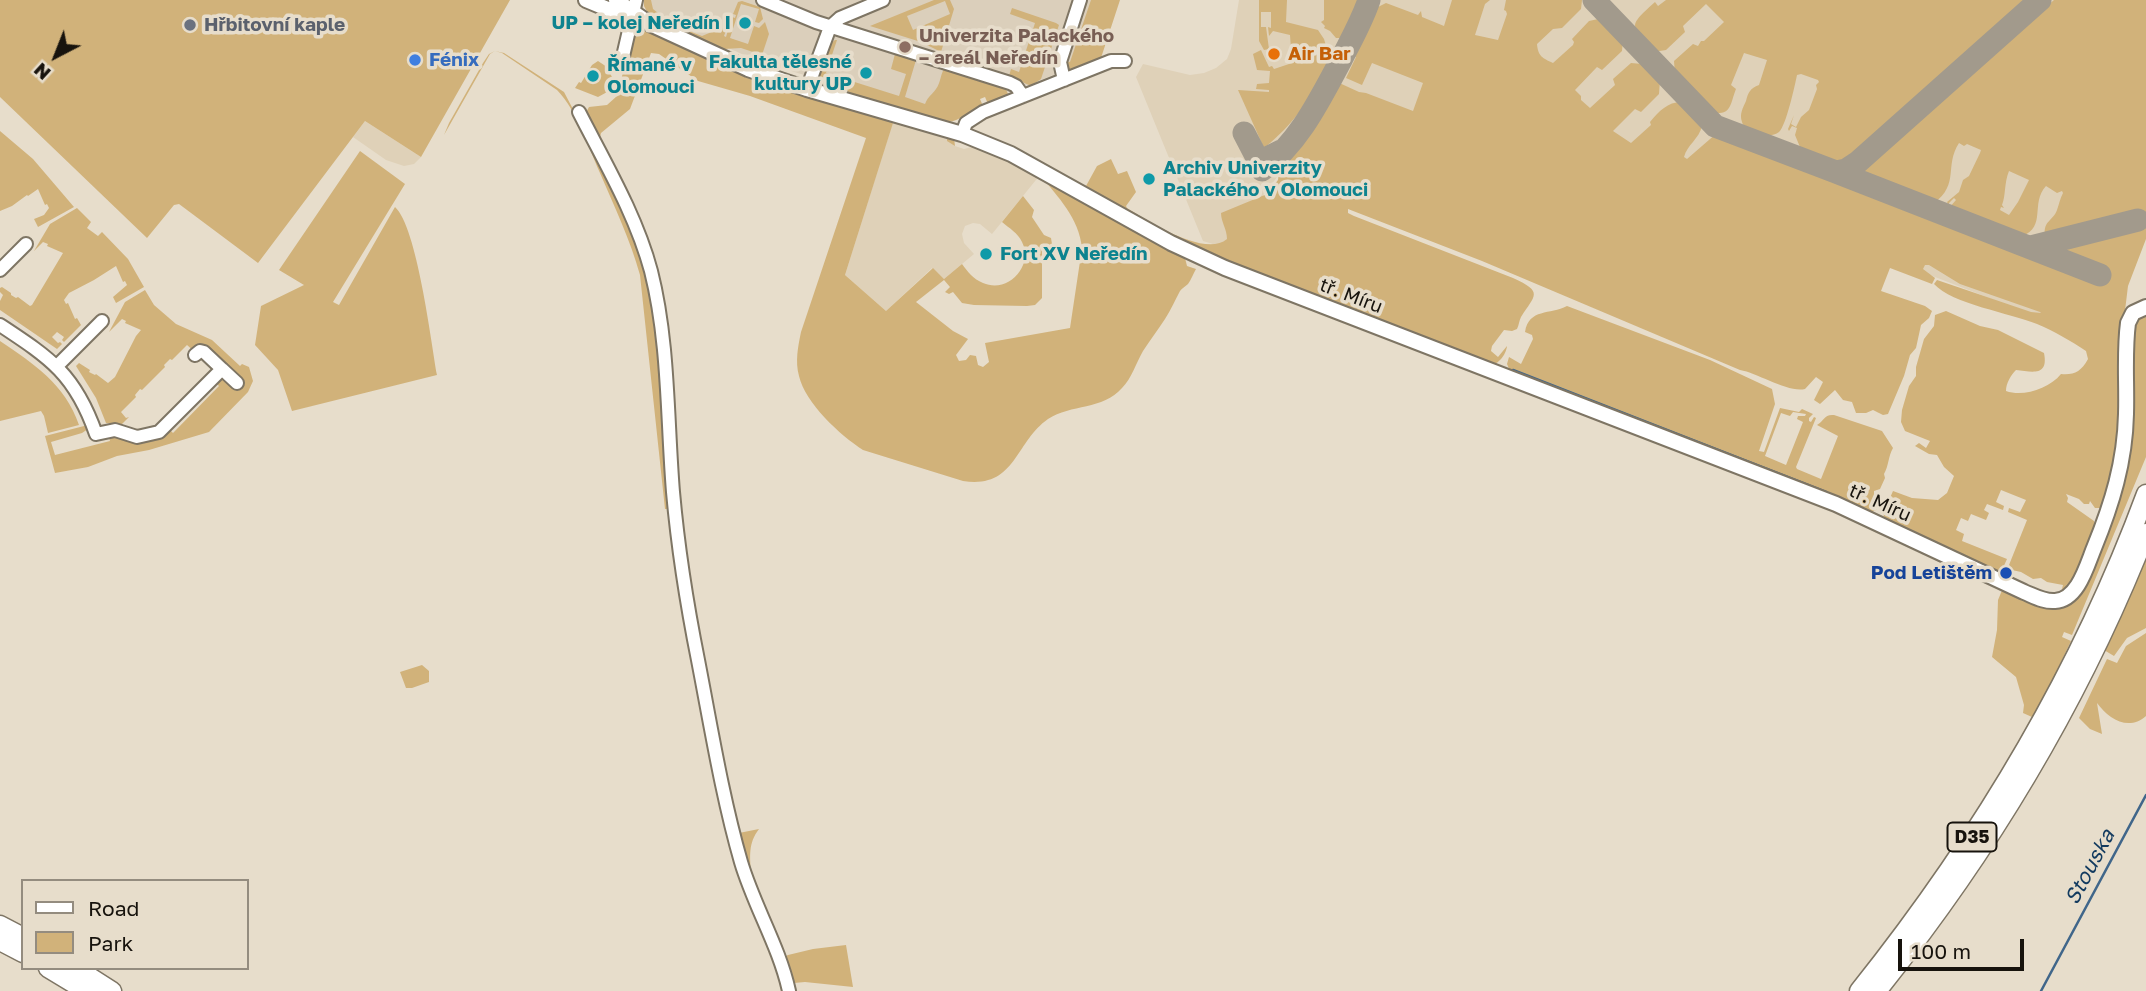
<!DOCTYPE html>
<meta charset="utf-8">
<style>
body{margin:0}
#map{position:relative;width:2146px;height:991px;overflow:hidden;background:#e7ddcb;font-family:"Golos Text",sans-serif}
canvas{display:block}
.legend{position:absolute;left:21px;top:879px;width:228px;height:91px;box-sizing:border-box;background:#e7ddcb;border:2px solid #948c7f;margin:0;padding:9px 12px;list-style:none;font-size:21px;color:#17130d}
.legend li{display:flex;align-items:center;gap:14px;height:35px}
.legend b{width:35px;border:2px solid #948c7f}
.north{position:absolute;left:21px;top:21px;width:70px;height:70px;-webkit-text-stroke:5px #e7ddcb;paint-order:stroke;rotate:222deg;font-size:19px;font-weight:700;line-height:28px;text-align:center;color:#17130d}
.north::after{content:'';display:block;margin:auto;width:24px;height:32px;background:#17130d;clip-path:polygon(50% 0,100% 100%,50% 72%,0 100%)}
.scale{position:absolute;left:1898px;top:939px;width:126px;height:32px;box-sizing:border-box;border:4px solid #17130d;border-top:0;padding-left:9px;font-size:21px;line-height:24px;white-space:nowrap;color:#17130d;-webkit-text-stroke:5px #e7ddcb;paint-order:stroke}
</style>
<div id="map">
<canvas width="2146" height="991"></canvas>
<ul class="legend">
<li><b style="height:9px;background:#fff"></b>Road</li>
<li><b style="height:19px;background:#d1b27a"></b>Park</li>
</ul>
<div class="north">N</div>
<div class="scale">100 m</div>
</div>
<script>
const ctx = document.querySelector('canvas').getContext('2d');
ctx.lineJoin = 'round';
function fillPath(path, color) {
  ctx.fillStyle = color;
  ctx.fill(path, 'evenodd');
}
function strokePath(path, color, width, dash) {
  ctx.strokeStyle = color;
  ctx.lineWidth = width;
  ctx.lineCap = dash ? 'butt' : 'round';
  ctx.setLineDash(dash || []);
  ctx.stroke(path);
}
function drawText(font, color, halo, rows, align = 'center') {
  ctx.font = font + ' "Golos Text",sans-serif';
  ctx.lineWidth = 7;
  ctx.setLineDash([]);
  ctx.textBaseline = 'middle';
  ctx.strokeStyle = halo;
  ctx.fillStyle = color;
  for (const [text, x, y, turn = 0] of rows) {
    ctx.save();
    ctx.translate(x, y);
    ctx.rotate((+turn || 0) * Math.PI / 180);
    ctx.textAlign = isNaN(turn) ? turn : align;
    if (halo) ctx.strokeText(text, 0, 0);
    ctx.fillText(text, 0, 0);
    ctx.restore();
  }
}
fillPath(new Path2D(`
 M1239,0H2146V219L2105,343L1863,249L1329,110L1223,247L1203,241L1136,77L1143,64L1190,75L1204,73L1216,68L1227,59L1231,49Z
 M365,121L421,157L414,164L404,166L386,160L353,137Z
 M893,122L948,138L955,146L964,149L976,146L1040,175L992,234L980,224L973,223L965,226L962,234L964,243L974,254L944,279L932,268L886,311L845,275Z`), '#dfd1b8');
fillPath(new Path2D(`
 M648,0H1100L1078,66L1000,95L990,94L932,115L753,59L645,11Z`), '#dbcfbb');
fillPath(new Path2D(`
 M0,0H510L421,157L365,121L258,263L179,204L174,205L147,238L0,97Z
 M644,0H651L653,9L658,13V19L702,36L714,31L721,33L727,16L731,17L724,36L726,37L732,17L735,18L736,15L733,14L738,2L742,1L760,7L763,19L759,23L755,22L759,9L741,4L730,38L748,44L754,26L759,28L765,22L769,34L762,55L741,48L724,49L654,18L655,17H650L644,6Z
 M934,0H950L954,9L941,52L921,42L870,26ZM945,1L950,14L913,30L907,16Z
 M1091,0H1120L1100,61L1068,72L1066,70L1065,61L1070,62Z
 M1259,0H1287L1286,22L1318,30L1324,39L1330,59C1318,92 1291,127 1264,148L1238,90L1269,92V90L1256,89L1257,84L1269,83L1270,71L1257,70L1253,54L1261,50L1269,67L1272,66L1274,69L1292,63L1290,35L1273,31L1269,36L1268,27L1271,28V12H1261V27H1266L1269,49L1264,50L1259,41Z
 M1324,0H1364L1348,34L1344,38H1336L1330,31L1324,28L1325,26L1321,22L1324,20Z
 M1452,0H1490L1485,4L1475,35L1498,40L1507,14L1506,11L1504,10L1506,0H1582L1581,9L1562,28L1553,29L1537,44C1538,56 1542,58 1553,63L1573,45L1574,42L1572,39L1589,21L1603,18L1623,39L1622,51L1602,70L1597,67L1575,90L1581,96V100L1590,108L1615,85L1613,79L1631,63L1642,64L1645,61L1660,80L1659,94L1641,112L1635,109L1613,131L1631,143L1651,125L1650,122C1659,111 1668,102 1681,102L1699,120L1702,126C1699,139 1687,145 1684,157L1687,159L1717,133L1747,142L1894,202L1930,214L1942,216L1947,220L1960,222L2002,237L2038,263C2056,261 2079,273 2095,279L2102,274L2100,270L2079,263L2048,248L2124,231L2136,221L2135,214L2108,220L2109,223L2105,225L2104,222H2100L2045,235C2043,221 2053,221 2057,210C2059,204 2060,199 2063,193L2062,191L2057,193L2046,186C2030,203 2047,227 2022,236L2021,238L2016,235L2015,236L2010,228L2003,230C1989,223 1976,220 1960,212L1955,214L1957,211L1955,207L1948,211L1951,208H1949L1956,200L1954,198L1949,203V206L1947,202L1959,192L1963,180L1969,176L1980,153L1981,150L1967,144L1964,146L1959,143C1944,166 1960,184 1934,203L1915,195L1914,197L1912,194L1898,189L1895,192L1886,184L1874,183V180L1865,171V166L1966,73L1967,74L2025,25L2042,7L2044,9L2054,0H2146V239L2128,286L2123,327L2121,428L2118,458L2110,492L2107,501L2101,508H2095L2090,501L2089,504H2084L2079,499L2066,494L2068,498L2067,502L2094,521L2096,528C2092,549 2079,579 2061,593L2063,585L2047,582L2041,578L2033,579L2021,572L2012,570L2009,565L2027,520L2008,512L2009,508L2020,512L2026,500L2001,490L1996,502L2004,506L2003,510L1987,504L1984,510L1989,513L1986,520L1971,514L1968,521L1961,518L1956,530L1964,534L1962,541L2007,559L2002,570L1997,573L1890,523L1886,521L1883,514L1893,491L1912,498L1938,500L1947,493L1954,476L1944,467L1937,455L1929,454L1915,446L1919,443L1926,448L1930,441L1905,431L1901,422L1902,410L1909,386L1916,376V367L1924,339L1934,326L1935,315L1946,311L1980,326L1998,330L2044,353C2049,378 2030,371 2016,370C2011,375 2006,383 2006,391C2023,397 2049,389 2061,374C2074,375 2081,372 2088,359L2086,351C2071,341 2054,331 2037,324C2010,313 1952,304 1934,284L1937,280L2031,312L2041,313L2040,312L1960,284L1929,265H1925L1923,269L1935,278L1932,284L1890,268L1881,291L1925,306L1932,311L1929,318L1921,325L1916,348L1910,355L1904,376L1888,414L1883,415L1873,410L1866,413H1856L1852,402L1843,400L1835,390L1820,404L1814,400L1823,382L1816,377L1805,389C1788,393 1758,373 1740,370L1482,261L1348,209V213L1354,216L1513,278C1544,292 1535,295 1521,317C1519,321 1519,325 1517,329L1512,331L1504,330L1492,346L1491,351L1498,357L1507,346C1506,355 1498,366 1488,365L1204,255L1205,251L1161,230L1086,186L1097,166L1111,159L1118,174L1127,171L1136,192L1126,206L1127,208C1148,221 1205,258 1227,239C1227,229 1221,222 1221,213L1267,194L1278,180C1279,162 1312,124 1322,107C1327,99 1331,90 1335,81L1359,92L1366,93L1413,111L1423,83L1372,63L1362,85L1346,78L1356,57L1351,55L1348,65L1342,70L1370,11L1386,3L1418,15L1421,11L1422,17L1444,26ZM2009,171L2029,180L2018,202L2009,215L2000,210L2001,207L2004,208L2002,205C2006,195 2004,183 2009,171Z
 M1666,0H2025V7L2021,11L1863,149C1842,170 1828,161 1802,152L1795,135L1797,128L1792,126L1789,131L1788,129L1794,115L1791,124L1796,127L1801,117L1809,110L1817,89L1816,85L1819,82L1818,80L1801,74L1797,75C1795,85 1786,126 1779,132C1770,140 1745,133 1742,122C1739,114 1743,108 1746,101C1748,93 1750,88 1759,85L1767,60L1744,53L1731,85L1736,89C1730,104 1732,115 1713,113L1699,101L1697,102L1675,74L1674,61L1693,44L1698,46L1701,41H1704L1724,22L1706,4L1683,26L1685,32L1666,50L1653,52C1634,23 1624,30 1655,2L1658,6Z
 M1012,8L1056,23L1059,25L1041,79L1031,86L1009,76L1011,69L1019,72L1035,23L1010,14Z
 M643,27L748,73L803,93L954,138L955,146L947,141V138L893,123L845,275L886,311L933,268L944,279L962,264C968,272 973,279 983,283C1008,294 1034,266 1022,242C1018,233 1009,228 1002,222L1023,196L1034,210L1032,217L1044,235L1051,238L1052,244L1042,251V298L1035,305L1027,306L974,305L962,303L953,292L949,294L945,292L950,287L944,280L916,302L953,331L968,339L956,355L959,361L966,360L970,355L976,356L978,365L983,367L989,362L985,343L1070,328L1082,248C1079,218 1058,197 1040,175L1129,228L1185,258L1187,266L1196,269C1193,274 1191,280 1188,284C1186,286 1182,288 1180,291C1175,300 1171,310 1165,319C1158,330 1150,340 1143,351C1136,363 1132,378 1122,388C1103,410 1071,404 1048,419C1014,443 1016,489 963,481L863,450C840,435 805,403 799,376C795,361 798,347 801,332L866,138L750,96L698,81L659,54L651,53L630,109L601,133L600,137L648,248L662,306L683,541L697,630L739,833L759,829C748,843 750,857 751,873L749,874C732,826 725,775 715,725C700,647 683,569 676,490C669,414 671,334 651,259C638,212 608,159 584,116L589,107L607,105L617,96L633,33L636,30Z
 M835,40H837L826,73L899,96L906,74L891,69L895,54L916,60L905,97L925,104C929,95 931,96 936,89C941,83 940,73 946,66L1005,87L1008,94L988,104L985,97L980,99L983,106C971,110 960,121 948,122L816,84L830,44Z
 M495,51L504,53L564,92L611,182L632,228L655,307L672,509H665L640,275C630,239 615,208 600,173C588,146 578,112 557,90L502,53L495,51L490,54L444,135L449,123L483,63L489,54Z
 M598,61L607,67L612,77L609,91L598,97L575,88L579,82L581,83L586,75L592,78L594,74L589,70L592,65Z
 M0,131L33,159L74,207L38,227L34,219L44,215L49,208L47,204L45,205L38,189L28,196L27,195L12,206L0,211Z
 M360,151L405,184L333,302L339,305L395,207C417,227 431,341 437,375L292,411L278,370L255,345L261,306L304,285L279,270Z
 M77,208L91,222L87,228L98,236L102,232L128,259L144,287L116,303L113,297L127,285L125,281L123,282L116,266L94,280L69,293L64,300L66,304L68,303L75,319L77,318L81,325L64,342L62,340L64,337L57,332L52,337L58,343L60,342L62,344L57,349L0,310V301L3,295L0,292V288L2,287L11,293V295L16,298L18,297L30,306L32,305L63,253L47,246L48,244L43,242L34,251L50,224Z
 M145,290L154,305L176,324L212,340L240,366L242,364L249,367L253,381L248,392L209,432L149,450L117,456L88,467L55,473L45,436L88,425V429L82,433L51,442L55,455L110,441L108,434L169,429L173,433L219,386L215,382L223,377L187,345L172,360L170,359L164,365L165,367L142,390L140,389L135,395L136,397L121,412L126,418L129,417L122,424L106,423L96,398L76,366L79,363L90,370L89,372L95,375L96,374L108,383L115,377L136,336L141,330L125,323L126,321L122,319L109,332L125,302Z
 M1567,306L1710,360L1772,389L1775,404L1759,451L1764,452L1780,408L1799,412L1802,409L1813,414L1809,418V421L1811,422L1814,417L1816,418L1796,467L1797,469L1821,479L1838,436L1817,425C1824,421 1824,414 1834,415L1882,431L1893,448C1888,457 1889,465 1884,474L1885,478L1880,489L1874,491V499L1878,500L1882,495L1883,497L1876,510L1870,513L1510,371L1507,364L1509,357L1521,364L1533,339L1532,335L1525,332C1529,308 1550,315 1567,306ZM1793,412L1806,414L1805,416H1798L1797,419L1803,422L1786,465L1765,456L1781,413L1790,416Z
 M2146,315V457L2072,635L2064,632L2062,637L2071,641L2045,696L2032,717L2023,713L2024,705L2016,677L1992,657L1997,630L1998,600L2003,588C2031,602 2056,622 2081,593C2096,557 2115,521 2124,482C2136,435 2131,379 2132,331L2136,321Z
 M0,341C34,364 65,384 79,425L48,433L44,416L41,411L0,421Z
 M2146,554V628L2127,638L2114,656L2104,650Z
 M2146,633V716C2128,732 2108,718 2097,703L2102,734L2090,729L2079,718L2107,659L2117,663L2126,646Z
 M422,665L429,671V682L412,688H406L400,672Z
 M846,945L853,987L805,982L794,983L791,981L784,957L788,955L813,949Z`), '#d1b27a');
strokePath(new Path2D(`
 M1270,278L1280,282
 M1292,287L1488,362
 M1513,370L1826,492
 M2041,991L2146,795`), '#40668a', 2.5);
strokePath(new Path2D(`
 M1594,0L1715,126L1836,172L1846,170L1858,162L2040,0
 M1244,133L1257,158L1265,159L1281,151
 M1262,170C1299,143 1320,99 1341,60C1351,40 1362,21 1369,0
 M1836,172L2100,275
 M2031,247L2138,220`), '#a29a8c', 23);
const minor = new Path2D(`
 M763,0L816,22L1010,83L1016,86L1023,96
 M621,65L636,0
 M1064,80L1060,62L1080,0
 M807,89L830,27L840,18L883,0
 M579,112C605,163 636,215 651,271C669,342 667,419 673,492C678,548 687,605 698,660C711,727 722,796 741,862C754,906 779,946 789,991
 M962,134L966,123L983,112L1111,61H1125
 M0,270L26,244
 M0,325C50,358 75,374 96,434L115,430L137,437L159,432L222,369L204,352L200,351L195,355
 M57,366L102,321
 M222,369L237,383`);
const major = new Path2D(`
 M586,0L610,10L632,11
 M616,0L650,24L748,69L807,89L962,134L1011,154L1171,243L1225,268L1836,504L2024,592C2034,596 2044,602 2055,601C2078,600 2087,565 2094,548C2112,504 2125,462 2126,414C2127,384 2124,353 2128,323L2133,313L2146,307`);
const highway = new Path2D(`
 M0,925L23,937
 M0,941L23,953
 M48,968L86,991
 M76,968L112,991
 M1859,991C1979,841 2079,675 2146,494
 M1877,991C1988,853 2081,698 2146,533`);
strokePath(minor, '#7e7564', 16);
strokePath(major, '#7e7564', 18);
strokePath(highway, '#7e7564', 21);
strokePath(minor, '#fff', 12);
strokePath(major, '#fff', 14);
strokePath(highway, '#fff', 18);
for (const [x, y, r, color] of [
 [745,23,7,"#0f9aa8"],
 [190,25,7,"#6b7280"],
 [905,47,7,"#8d6e63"],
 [1274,54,7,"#e8710a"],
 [415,60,7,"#3f7fe0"],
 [866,73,7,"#0f9aa8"],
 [593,76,7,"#0f9aa8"],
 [1149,179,7,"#0f9aa8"],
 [986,254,7,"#0f9aa8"],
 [2006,573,7,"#1a4fb4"]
]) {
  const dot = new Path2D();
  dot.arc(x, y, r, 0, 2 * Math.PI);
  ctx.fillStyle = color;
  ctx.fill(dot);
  strokePath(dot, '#e7ddcb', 2.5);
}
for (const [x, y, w] of [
 [1972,837,49]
]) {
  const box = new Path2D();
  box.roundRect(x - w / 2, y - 14.5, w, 29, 5);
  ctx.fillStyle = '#e7ddcb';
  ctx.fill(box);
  strokePath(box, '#17130d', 2);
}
drawText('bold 18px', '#17130d', null, [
 ["D35",1972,837]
]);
drawText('bold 19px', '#0d838f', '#e7ddcb', [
 ["UP – kolej Neředín I",731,23,"right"],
 ["Fakulta tělesné",852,62,"right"],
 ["kultury UP",852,84,"right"],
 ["Římané v",607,65],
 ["Olomouci",607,87],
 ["Archiv Univerzity",1163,168],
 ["Palackého v Olomouci",1163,190],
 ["Fort XV Neředín",1000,254]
], 'left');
drawText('bold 19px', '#5b616d', '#e7ddcb', [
 ["Hřbitovní kaple",204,25]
], 'left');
drawText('bold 19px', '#785e54', '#e7ddcb', [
 ["Univerzita Palackého",919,36],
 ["– areál Neředín",919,58]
], 'left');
drawText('bold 19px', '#c56008', '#e7ddcb', [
 ["Air Bar",1288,54]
], 'left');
drawText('bold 19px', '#366cbe', '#e7ddcb', [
 ["Fénix",429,60]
], 'left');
drawText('19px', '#17130d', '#e7ddcb', [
 ["tř. Míru",1351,296,21],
 ["tř. Míru",1880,503,24]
]);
drawText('bold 19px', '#164399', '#e7ddcb', [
 ["Pod Letištěm",1992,573]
], 'right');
drawText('italic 21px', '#123a5f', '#e7ddcb', [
 ["Stouska",2090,867,-62]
]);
</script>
